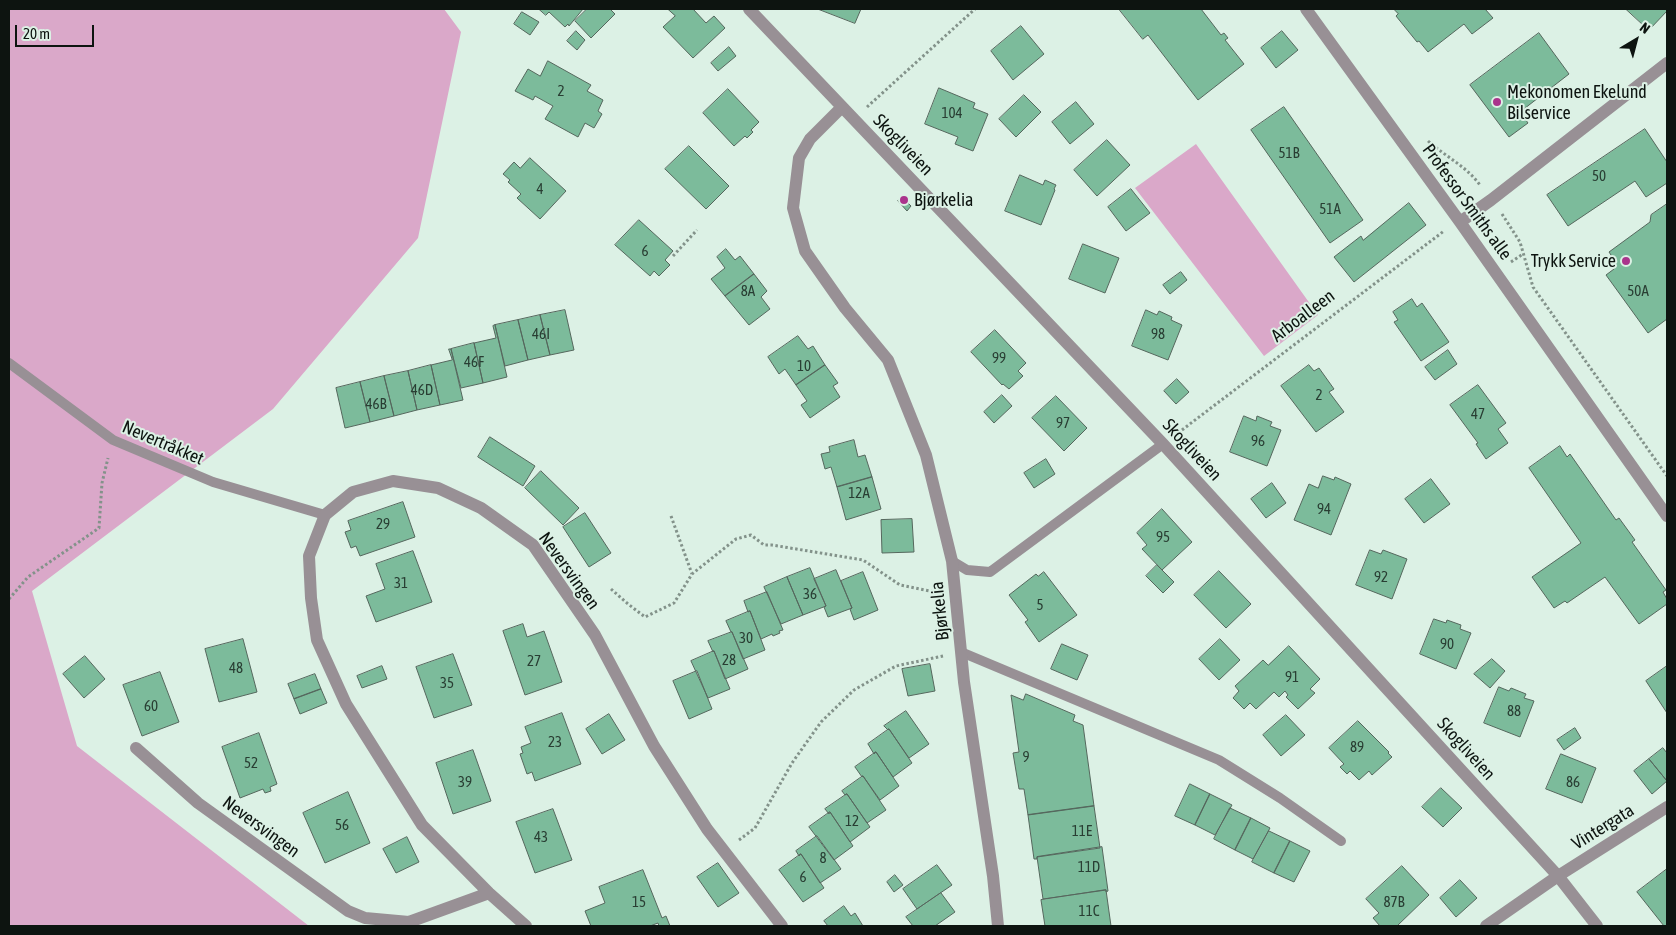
<!DOCTYPE html>
<meta charset="utf-8">
<style>
body{margin:0}
#map{position:relative;width:1676px;height:935px;overflow:hidden;background:#dcf1e5;font-family:"Asap Condensed",sans-serif}
canvas{display:block}
.frame{position:absolute;inset:0;border:10px solid #0d1410;pointer-events:none}
.north{position:absolute;left:1611px;top:15px;width:50px;height:50px;-webkit-text-stroke:4px #dcf1e5;paint-order:stroke;rotate:37deg;font-size:14px;font-weight:700;line-height:20px;text-align:center;color:#0d1410}
.north::after{content:'';display:block;margin:auto;width:18px;height:22px;background:#0d1410;clip-path:polygon(50% 0,100% 100%,50% 72%,0 100%)}
.scale{position:absolute;left:15px;top:25px;width:79px;height:22px;box-sizing:border-box;border:2px solid #0d1410;border-top:0;padding-left:6px;font-size:15px;line-height:18px;white-space:nowrap;color:#0d1410;-webkit-text-stroke:4px #dcf1e5;paint-order:stroke}
</style>
<div id="map">
<canvas width="1676" height="935"></canvas>
<div class="frame"></div>
<div class="north">N</div>
<div class="scale">20 m</div>
</div>
<script>
const ctx = document.querySelector('canvas').getContext('2d');
ctx.lineJoin = 'round';
function fillPath(path, color) {
  ctx.fillStyle = color;
  ctx.fill(path, 'evenodd');
}
function strokePath(path, color, width, dash) {
  ctx.strokeStyle = color;
  ctx.lineWidth = width;
  ctx.lineCap = dash ? 'butt' : 'round';
  ctx.setLineDash(dash || []);
  ctx.stroke(path);
}
function drawText(font, color, halo, rows, align = 'center') {
  ctx.font = font + ' "Asap Condensed",sans-serif';
  ctx.lineWidth = 4;
  ctx.setLineDash([]);
  ctx.textBaseline = 'middle';
  ctx.strokeStyle = halo;
  ctx.fillStyle = color;
  for (const [text, x, y, turn = 0] of rows) {
    ctx.save();
    ctx.translate(x, y);
    ctx.rotate((+turn || 0) * Math.PI / 180);
    ctx.textAlign = isNaN(turn) ? turn : align;
    if (halo) ctx.strokeText(text, 0, 0);
    ctx.fillText(text, 0, 0);
    ctx.restore();
  }
}
fillPath(new Path2D(`
 M9,9H444L461,32L418,238L273,409L32,591L77,746L309,926H9Z
 M1196,144L1318,315L1264,356L1135,188Z`), '#daa8c9');
const building = new Path2D(`
 M539,9H583L569,26L568,24L565,27L549,12L546,15Z
 M587,9H610L615,14L591,38L575,21Z
 M668,9H693L706,23L714,16L725,28L693,58L663,27L675,16Z
 M818,9H861L855,23Z
 M1119,9H1201L1221,35L1224,33L1228,38L1225,40L1244,64L1198,100L1148,35L1143,39Z
 M1394,9H1485L1493,18L1472,34L1464,24L1428,52L1419,41L1417,42L1396,16L1398,14Z
 M1626,9H1667V11L1649,30Z
 M522,12L539,22L530,35L514,24Z
 M1021,26L1044,54L1013,80L991,51Z
 M576,31L585,40L577,50L567,41Z
 M1282,31L1298,50L1276,68L1261,48Z
 M1539,33L1569,74L1520,112L1528,123L1509,137L1470,85Z
 M729,47L736,56L718,71L711,63Z
 M548,61L591,85L587,91L603,100L598,111L602,114L594,128L585,123L578,137L545,119L553,106L535,96L533,100L515,91L528,69L540,76Z
 M939,88L975,103L973,108L988,114L973,151L955,144L958,137L925,124Z
 M728,89L759,122L751,130L753,132L747,138L745,136L734,146L703,113Z
 M1024,95L1041,112L1016,137L999,119Z
 M1076,102L1094,124L1070,144L1052,122Z
 M1284,107L1363,220L1330,243L1251,130Z
 M1645,129L1667,162V183L1646,197L1635,181L1568,226L1547,195Z
 M1107,140L1130,165L1097,196L1074,170Z
 M689,146L729,186L706,209L665,169Z
 M530,158L566,191L540,219L517,198L521,194L508,182L510,180L503,174L514,162L520,168Z
 M1020,175L1043,185L1045,180L1056,185L1054,189L1055,190L1041,225L1005,211Z
 M1131,189L1150,213L1126,231L1108,207Z
 M902,197L911,206L907,211L898,201Z
 M1409,203L1426,225L1354,282L1334,257L1361,236L1363,240Z
 M1667,204V319L1648,333L1606,275L1614,269L1616,258H1613L1609,252L1650,222L1651,215Z
 M639,220L673,251L665,260L670,265L659,276L654,271L650,276L615,245Z
 M1083,244L1119,258L1105,293L1069,279Z
 M726,249L735,260L740,256L754,274L725,296L711,279L725,268L717,257Z
 M1181,272L1187,280L1170,294L1163,285Z
 M754,274L767,291L761,297L770,309L749,325L725,296Z
 M1412,299L1417,307L1422,303L1449,342L1421,361L1394,322L1398,320L1393,312Z
 M565,310L574,350L550,355L540,315Z
 M1146,310L1157,315L1159,311L1172,317L1171,320L1182,325L1168,360L1132,346Z
 M540,315L550,355L528,360L518,320Z
 M518,320L528,360L505,366L495,325Z
 M495,325L507,377L483,383L474,343L496,338L493,326Z
 M995,330L1026,363L1018,371L1023,376L1009,389L1003,384L1002,385L971,352Z
 M798,336L808,349L813,346L825,365L796,385L785,369L779,374L768,357Z
 M474,343L483,383L461,388L451,349Z
 M449,349H451L463,400L440,405L431,365L452,360Z
 M1448,350L1457,364L1435,380L1425,367Z
 M431,365L440,405L417,410L408,371Z
 M825,365L838,383L833,386L840,397L810,418L801,405L807,401L796,385Z
 M1309,365L1314,371L1319,368L1334,389L1329,392L1344,412L1316,432L1281,386Z
 M408,371L417,410L394,416L384,376Z
 M384,376L394,416L370,422L360,382Z
 M1177,379L1189,392L1176,404L1164,391Z
 M360,382L370,422L345,428L336,388Z
 M1478,385L1506,423L1498,429L1508,443L1486,459L1476,444L1478,443L1450,405Z
 M1002,395L1012,406L994,423L984,412Z
 M1056,396L1087,428L1064,451L1032,418Z
 M1244,416L1256,421L1257,416L1272,422L1270,426L1281,430L1267,466L1230,452Z
 M490,437L535,466L523,486L478,457Z
 M854,440L858,457L865,455L872,477L837,487L831,467L825,469L821,454L830,452L829,447Z
 M1560,446L1567,457L1570,454L1616,520L1619,518L1635,540L1632,542L1666,590L1663,592L1667,599V604L1639,624L1605,577L1567,603L1565,601L1554,608L1532,577L1581,543L1529,468Z
 M1046,459L1055,474L1034,488L1024,473Z
 M541,471L579,508L563,525L525,488Z
 M1323,476L1334,480L1335,477L1351,484L1331,535L1294,520L1309,484L1318,488Z
 M872,477L881,509L846,520L837,487Z
 M1431,479L1450,504L1424,523L1405,499Z
 M1272,483L1286,503L1266,518L1251,499Z
 M403,502L415,537L360,556L356,546L351,548L345,532L351,530L348,521Z
 M1162,509L1192,542L1162,570L1142,549L1147,545L1137,533Z
 M585,513L611,553L589,567L563,527Z
 M912,519L914,552L882,553L881,520Z
 M1370,550L1381,554L1383,550L1407,559L1392,599L1356,585Z
 M413,551L432,602L376,622L366,596L385,589L376,564Z
 M1157,565L1174,582L1163,593L1146,576Z
 M810,568L826,606L803,615L787,577Z
 M836,570L852,608L828,617L824,607L826,606L814,579Z
 M1219,571L1251,604L1226,628L1194,595Z
 M863,572L878,610L854,620L850,609L852,608L841,581Z
 M1044,572L1077,615L1039,642L1025,622L1028,620L1009,595L1036,574L1038,576Z
 M787,577L803,615L781,624L764,587Z
 M767,592L783,630L779,631L780,633L773,636L772,634L761,639L750,611L748,612L744,601Z
 M750,611L765,650L743,659L732,632H731L726,621Z
 M1434,619L1446,623L1447,620L1461,625L1460,629L1471,633L1456,669L1420,654Z
 M523,624L527,637L544,631L562,682L525,695L503,631Z
 M732,632L748,669L725,679L714,651L713,652L708,641Z
 M243,639L257,692L219,702L205,649Z
 M1220,639L1240,660L1219,680L1199,659Z
 M1062,644L1088,655L1077,680L1051,669Z
 M1289,646L1320,679L1310,689L1315,693L1298,709L1286,697L1288,695L1285,691L1279,697L1274,692L1256,709L1250,703L1244,709L1233,698L1239,691L1235,686L1263,660L1268,665Z
 M714,651L730,689L708,698L691,661Z
 M453,654L472,705L434,718L416,667Z
 M85,656L105,679L84,698L63,674Z
 M1492,659L1505,671L1490,688L1474,674Z
 M930,664L935,691L908,696L902,669Z
 M382,666L387,679L362,688L357,676Z
 M1667,666V713L1646,681Z
 M697,671L712,709L689,719L673,681Z
 M160,672L179,722L142,736L123,685Z
 M315,674L321,689L294,699L288,684Z
 M1499,687L1509,691L1511,688L1526,694L1524,698L1534,701L1520,737L1484,723Z
 M321,689L327,703L300,714L294,699Z
 M1026,694L1075,715L1073,721L1083,725L1094,806L1028,815L1024,789H1019L1013,753L1019,752L1011,695L1023,700Z
 M906,711L929,744L909,758L889,729L888,730L884,726Z
 M562,713L581,764L535,781L532,772L527,774L520,754L523,753L521,747L531,743L525,727Z
 M609,714L625,740L602,754L586,729Z
 M1286,715L1305,735L1281,756L1263,735Z
 M1358,721L1389,752L1388,753L1392,757L1372,775L1369,771L1359,780L1350,771L1347,774L1340,767L1344,764L1329,748Z
 M1575,728L1581,738L1564,750L1557,740Z
 M889,729L912,763L893,777L876,752L874,754L868,744Z
 M259,733L277,784L270,787L271,791L265,793L263,789L240,798L222,747Z
 M1663,748L1667,753V781L1649,759Z
 M473,750L491,801L453,814L436,763Z
 M876,752L899,786L880,800L863,776L862,777L855,767Z
 M1561,754L1596,768L1582,803L1546,789Z
 M1649,759L1667,781L1652,794L1634,771Z
 M863,776L886,810L867,823L847,794L845,795L842,791Z
 M1190,784L1210,794L1195,825L1175,816Z
 M1441,788L1462,808L1443,827L1422,807Z
 M348,792L370,843L325,863L303,813Z
 M847,794L870,827L850,842L830,812L829,814L825,809Z
 M1210,794L1232,805L1215,835L1195,825Z
 M1094,806L1100,848L1037,857V859H1034L1028,815Z
 M1230,808L1251,818L1235,850L1214,839Z
 M553,809L572,860L535,873L516,822Z
 M830,812L853,846L834,860L809,827Z
 M1251,818L1270,828L1253,859L1235,850Z
 M1269,831L1290,841L1274,873L1252,862Z
 M817,836L841,869L820,883L801,854L799,856L796,851Z
 M407,837L419,862L396,873L383,849Z
 M1290,841L1310,851L1294,882L1274,873Z
 M1102,847L1108,891L1106,892V890L1043,899L1037,857Z
 M801,854L824,888L803,902L779,870Z
 M718,863L739,893L718,907L697,877Z
 M937,865L952,885L917,909L903,889Z
 M1402,866L1429,895L1397,926H1380L1373,918L1379,913L1366,899Z
 M1667,869V926H1664L1637,892Z
 M643,870L662,918L666,916L670,926H659L658,923L650,926H591L585,911L605,903L599,887Z
 M895,875L903,885L894,892L887,882Z
 M1460,880L1477,898L1456,917L1440,898Z
 M1106,890L1111,926H1045L1041,900Z
 M941,893L955,912L935,926H913L906,917Z
 M844,906L851,916L855,913L863,926H828L824,921Z`);
fillPath(building, '#7cbb9b');
strokePath(building, '#55675d', 1);
strokePath(new Path2D(`
 M867,107L975,9
 M1428,141C1446,157 1466,166 1480,185
 M1502,214L1520,242L1533,287L1667,476
 M673,256L697,230
 M1511,262L1523,254
 M1178,433L1444,231
 M671,516L692,574
 M611,589L628,604L645,617L674,603L692,574L736,539L751,535L764,545H772L863,560L900,585L935,592
 M9,599L28,577L99,528L102,483L108,458
 M739,840L755,828L792,763L821,722L854,690L896,666L943,656`), '#83928a', 3, [2.5, 2.5]);
strokePath(new Path2D(`
 M9,363L113,440L213,482L325,515
 M952,561L967,570L990,572L1163,444
 M961,652L1219,760L1280,798L1341,841`), '#989095', 10);
strokePath(new Path2D(`
 M749,9L1163,444L1558,876L1597,926
 M1306,9L1460,222L1667,516
 M842,107L810,139L799,158L793,208L805,251L845,308L888,360L926,455L952,561L964,682L993,876L998,926
 M1460,222L1491,200L1667,63
 M136,748L198,803L348,911L365,918L409,922L489,893
 M526,926L489,893L422,825L346,704L317,640L311,598L309,556L325,515L353,492L393,481L438,488L481,508L533,545L595,635L654,746L707,829L782,926
 M1486,926L1558,876L1667,807`), '#989095', 12);
for (const [x, y, r, color] of [
 [1497,102,5,"#aa348c"],
 [904,200,5,"#aa348c"],
 [1626,261,5,"#aa348c"]
]) {
  const dot = new Path2D();
  dot.arc(x, y, r, 0, 2 * Math.PI);
  ctx.fillStyle = color;
  ctx.fill(dot);
  strokePath(dot, '#dcf1e5', 2);
}
drawText('15px', '#293e33', null, [
 ["2",561,91],
 ["104",952,113],
 ["51B",1289,153],
 ["50",1599,176],
 ["4",540,189],
 ["51A",1330,209],
 ["6",645,251],
 ["8A",748,291],
 ["50A",1638,291],
 ["46I",541,334],
 ["98",1158,334],
 ["99",999,358],
 ["46F",474,362],
 ["10",804,366],
 ["46D",422,390],
 ["2",1319,395],
 ["46B",376,404],
 ["47",1478,414],
 ["97",1063,423],
 ["96",1258,441],
 ["12A",859,493],
 ["94",1324,509],
 ["29",383,524],
 ["95",1163,537],
 ["92",1381,577],
 ["31",401,583],
 ["36",810,594],
 ["5",1040,605],
 ["30",746,638],
 ["90",1447,644],
 ["28",729,660],
 ["27",534,661],
 ["48",236,668],
 ["91",1292,677],
 ["35",447,683],
 ["60",151,706],
 ["88",1514,711],
 ["23",555,742],
 ["89",1357,747],
 ["9",1026,757],
 ["52",251,763],
 ["39",465,782],
 ["86",1573,782],
 ["12",852,821],
 ["56",342,825],
 ["11E",1082,831],
 ["43",541,837],
 ["8",823,858],
 ["11D",1089,867],
 ["6",803,877],
 ["15",639,902],
 ["87B",1394,902],
 ["11C",1089,911]
]);
drawText('18px', '#0d1410', '#dcf1e5', [
 ["Mekonomen Ekelund",1507,92],
 ["Bilservice",1507,113],
 ["Bjørkelia",914,200],
 ["Trykk Service",1616,261,"right"]
], 'left');
drawText('18px', '#0d1410', '#dcf1e5', [
 ["Skogliveien",903,145,46],
 ["Professor Smiths alle",1467,202,54],
 ["Arboalleen",1303,316,-37],
 ["Nevertråkket",163,443,23],
 ["Skogliveien",1192,450,47],
 ["Neversvingen",569,571,54],
 ["Bjørkelia",940,611,-96],
 ["Skogliveien",1466,749,48],
 ["Neversvingen",261,827,36],
 ["Vintergata",1603,827,-32]
]);
</script>
